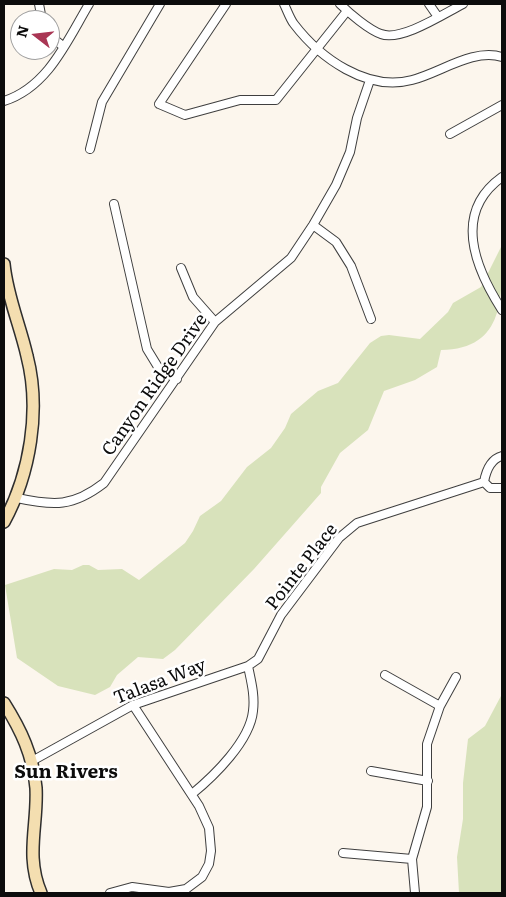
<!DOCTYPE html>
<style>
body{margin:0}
#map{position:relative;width:506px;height:897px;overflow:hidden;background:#fcf6ed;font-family:Literata,serif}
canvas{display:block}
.frame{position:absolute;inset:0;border:5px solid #0c0c0c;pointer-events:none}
.north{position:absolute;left:10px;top:10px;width:50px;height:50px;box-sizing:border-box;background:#fff;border:1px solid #9e9e9e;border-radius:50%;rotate:286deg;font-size:14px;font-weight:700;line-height:20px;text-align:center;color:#0c0c0c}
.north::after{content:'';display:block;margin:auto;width:18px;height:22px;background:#a93654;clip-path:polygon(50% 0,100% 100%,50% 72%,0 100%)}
</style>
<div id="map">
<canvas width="506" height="897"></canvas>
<div class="frame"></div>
<div class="north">N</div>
</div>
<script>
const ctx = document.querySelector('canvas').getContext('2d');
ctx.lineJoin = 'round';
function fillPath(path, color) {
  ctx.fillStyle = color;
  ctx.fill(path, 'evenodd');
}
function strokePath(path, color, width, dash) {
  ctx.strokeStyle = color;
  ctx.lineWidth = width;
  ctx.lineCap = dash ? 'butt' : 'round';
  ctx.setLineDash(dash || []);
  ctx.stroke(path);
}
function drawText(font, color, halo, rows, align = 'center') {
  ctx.font = font + ' Literata,serif';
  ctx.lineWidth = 5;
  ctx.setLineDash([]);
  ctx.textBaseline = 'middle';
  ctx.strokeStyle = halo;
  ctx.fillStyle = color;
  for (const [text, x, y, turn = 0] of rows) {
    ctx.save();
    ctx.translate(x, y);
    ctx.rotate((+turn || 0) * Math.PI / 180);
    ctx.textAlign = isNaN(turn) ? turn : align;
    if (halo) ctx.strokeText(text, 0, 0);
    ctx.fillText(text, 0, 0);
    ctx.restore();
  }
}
fillPath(new Path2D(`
 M502,245C502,296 506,349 441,350L437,367L415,380L384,391L368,430L340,453L321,487V493L254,569L175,650L163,659L138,657L117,675L110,687L95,695L58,686L17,658L5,585L54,569L72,570L83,565H89L98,570L122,569L139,580L185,543L193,531L200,516L221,501L247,467L271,448L285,428L291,414L318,391L338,383L370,343L381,336L389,335L420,339L448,312L453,303L481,287Z
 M502,694V893H459L457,857L463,819V783L468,739L485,726Z`), '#d8e2bb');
const street = new Path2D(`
 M39,4L42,20
 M226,4L159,104L185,115L240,100H276L347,11
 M284,4C287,10 290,19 294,24C320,58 367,92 412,80C440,73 473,48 502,57
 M340,4C349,13 369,30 381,34C401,42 445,13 463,4
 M429,4L438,17
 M50,36L64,47
 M4,101C48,87 67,41 89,4
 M450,134L502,105
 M90,149L102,102L160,4
 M502,177C452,213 475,268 502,310
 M114,204L147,349L158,367L177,379
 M313,225L336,242L351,266L371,319
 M181,268L193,297L215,322
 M484,482C486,471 491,459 502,456
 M484,482L490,488H502
 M17,498C54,506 73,507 104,483L215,322L291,258L313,225L336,185L350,152L357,118L370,80
 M385,675L440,706
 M32,761L133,705L248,666L258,659L281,615L339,538L357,523L484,482
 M371,771L428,781
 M192,794C214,776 250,741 253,711C255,695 251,681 248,666
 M343,853L412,859
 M110,893L132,887L169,892L186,889L202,877L209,864L211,851L209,828L199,806L133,705
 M415,893L412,859L427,807V744L440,706L456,677`);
const secondary = new Path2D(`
 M4,264C7,296 20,325 27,356C41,410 30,474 4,522
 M4,703C21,730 33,755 36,788C38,825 25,856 41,893`);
strokePath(street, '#3f3f3f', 10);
strokePath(secondary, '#2e2e2e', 14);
strokePath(street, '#fff', 8);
strokePath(secondary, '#f4deb0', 11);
drawText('18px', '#0c0c0c', '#fff', [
 ["Canyon Ridge Drive",155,385,-55],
 ["Pointe Place",302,567,-52],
 ["Talasa Way",160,682,-21]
]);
drawText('bold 19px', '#0c0c0c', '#fff', [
 ["Sun Rivers",66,772]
]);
</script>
